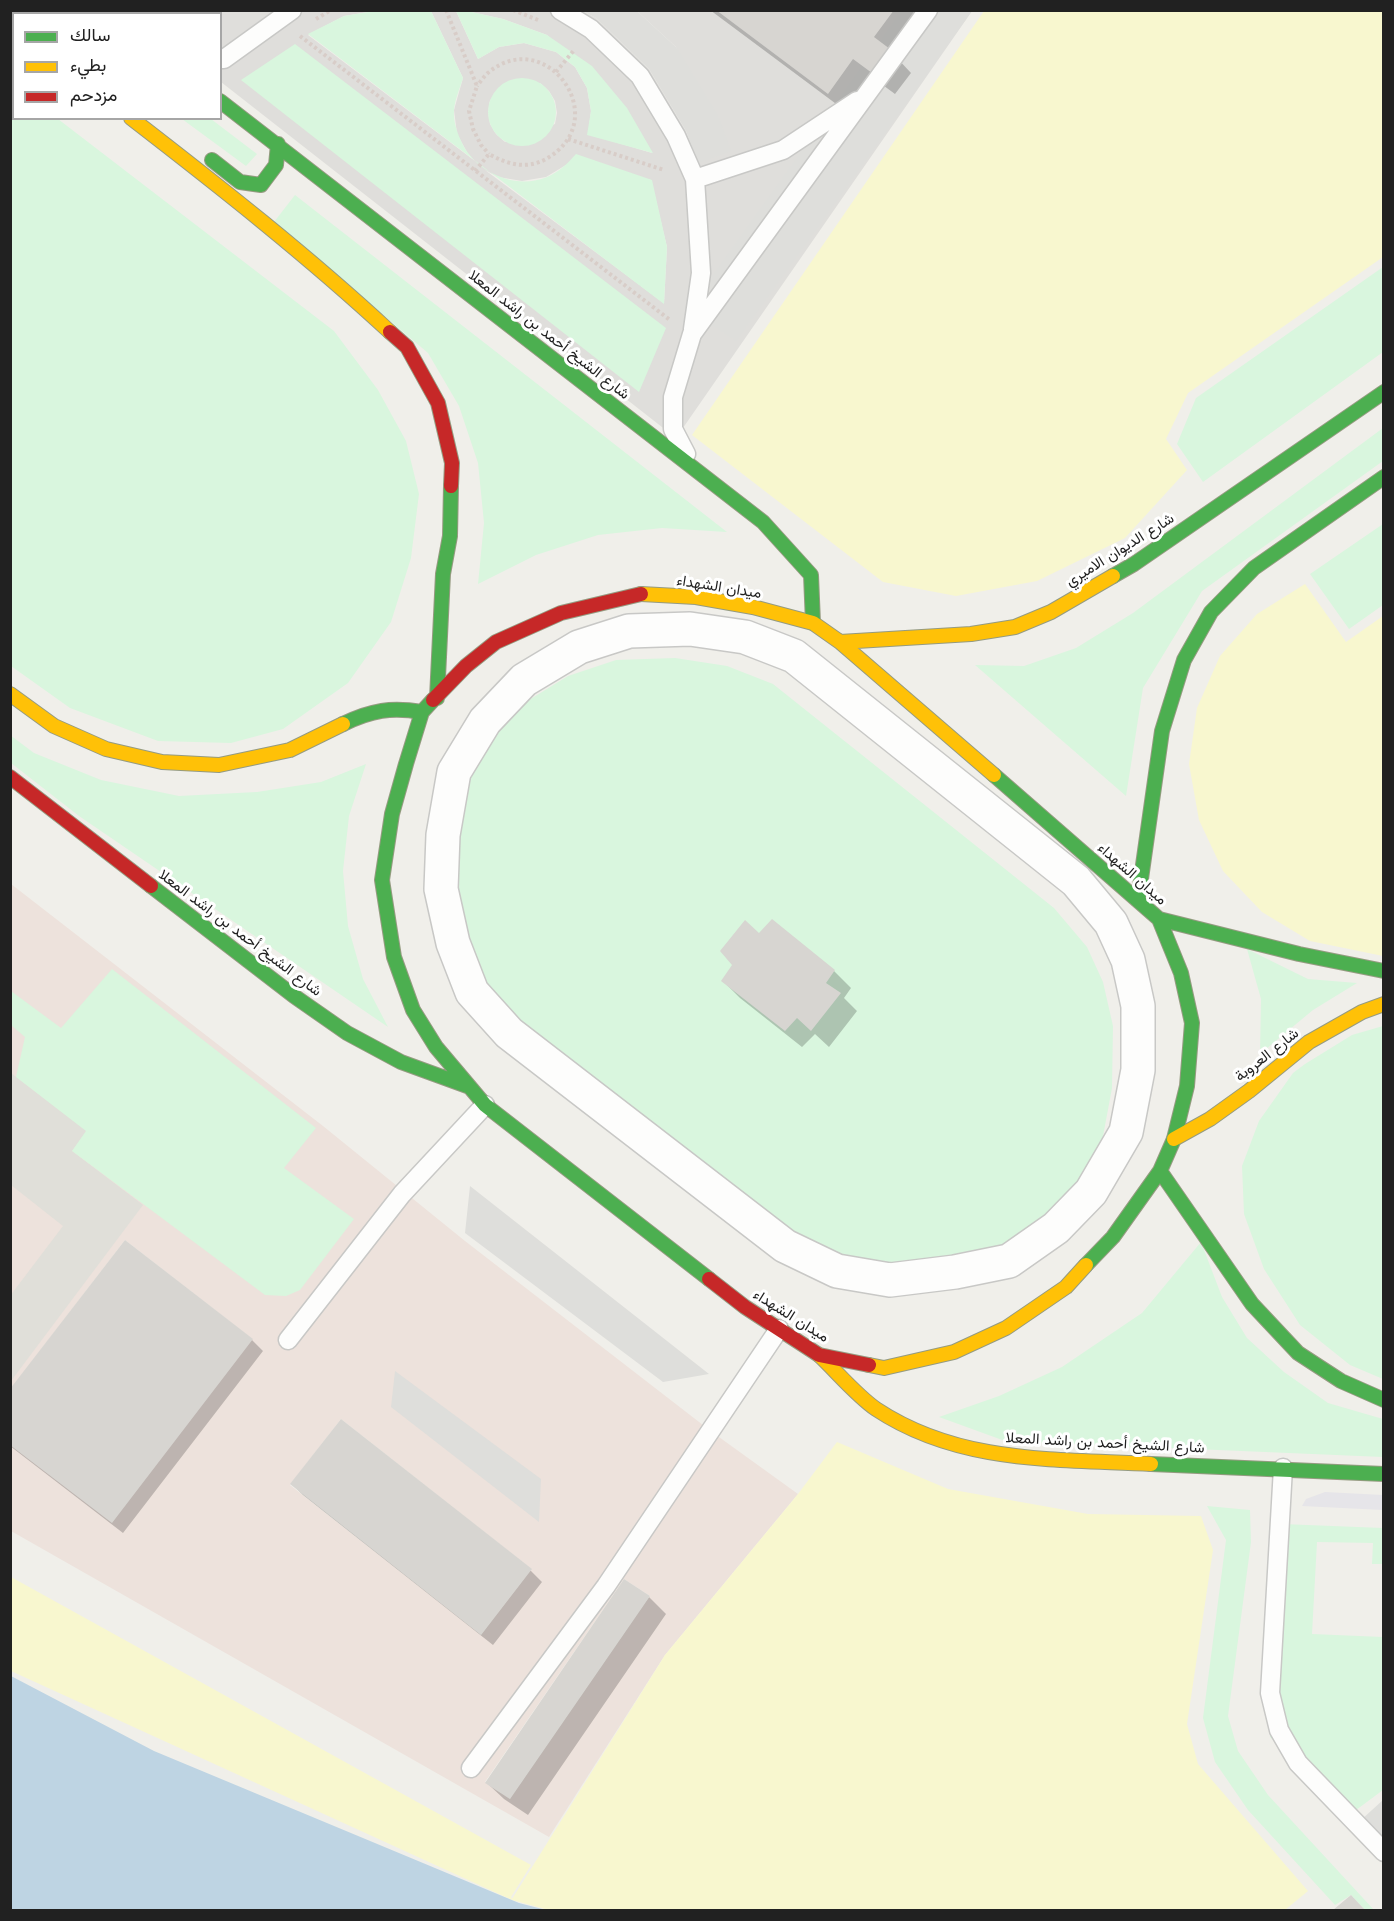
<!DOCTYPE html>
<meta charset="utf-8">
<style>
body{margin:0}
#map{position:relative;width:1394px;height:1921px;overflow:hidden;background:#f0efea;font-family:"Work Sans",Vazirmatn,sans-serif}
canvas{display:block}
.frame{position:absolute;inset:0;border:12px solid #212121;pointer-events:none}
.legend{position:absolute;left:12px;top:12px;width:210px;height:108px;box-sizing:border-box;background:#fff;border:2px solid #a6a6a6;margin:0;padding:8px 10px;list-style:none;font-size:18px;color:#212121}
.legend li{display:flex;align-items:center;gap:12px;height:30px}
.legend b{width:30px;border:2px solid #a6a6a6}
</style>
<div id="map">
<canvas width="1394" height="1921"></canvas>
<div class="frame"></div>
<ul class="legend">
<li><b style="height:8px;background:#4caf50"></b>سالك</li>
<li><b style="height:8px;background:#ffc107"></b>بطيء</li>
<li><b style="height:8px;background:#c62828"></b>مزدحم</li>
</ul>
</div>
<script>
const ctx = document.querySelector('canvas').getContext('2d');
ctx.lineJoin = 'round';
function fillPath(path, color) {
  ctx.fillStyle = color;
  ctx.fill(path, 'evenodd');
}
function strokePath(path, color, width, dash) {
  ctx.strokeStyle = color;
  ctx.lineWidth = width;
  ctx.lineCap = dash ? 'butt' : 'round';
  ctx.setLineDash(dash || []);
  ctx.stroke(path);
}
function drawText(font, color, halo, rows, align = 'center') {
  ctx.font = font + ' "Work Sans",Vazirmatn,sans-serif';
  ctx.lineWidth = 6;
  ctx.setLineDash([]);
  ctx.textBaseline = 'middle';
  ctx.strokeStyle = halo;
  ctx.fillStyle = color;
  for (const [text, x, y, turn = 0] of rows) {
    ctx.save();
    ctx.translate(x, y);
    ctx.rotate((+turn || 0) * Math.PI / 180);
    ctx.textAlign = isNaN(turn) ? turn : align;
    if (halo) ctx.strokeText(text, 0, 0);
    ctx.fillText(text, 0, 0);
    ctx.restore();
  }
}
fillPath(new Path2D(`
 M129,11H374L344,16L308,35L475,161L468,154L457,134L454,110L463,78L431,11H456L478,59L499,47L524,43L556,52L575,67L587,88L591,111L588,134L652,153L547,35L503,19L467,11H583L596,18L649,69L686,131L699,163L676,47L637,11H972L676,438L221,82L220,14H133ZM540,83L549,91L555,101L557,113L555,124L505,142L496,134L490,124L488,112L490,100ZM566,165L651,180L667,247L664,303L485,170L498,177L522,181L546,177Z`), '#dfdedb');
fillPath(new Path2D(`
 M11,884L323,1126L465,1241L712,1432L798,1494L665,1655L549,1837L11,1531L10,1445L252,1339L125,1240L11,1389ZM341,1419L531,1569L481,1635L290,1485ZM624,1579L650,1596L510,1799L485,1782Z`), '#ede2dc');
fillPath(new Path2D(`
 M11,1073L87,1131L72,1151L143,1205L11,1381L10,1296L63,1226L11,1185Z`), '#e0dfd9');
fillPath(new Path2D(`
 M984,11H1383V257L1188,393L1166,439L1187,470L1125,538L1037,581L956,596L883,582L692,435Z
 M1305,584L1346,642L1383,616V956L1310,941L1262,912L1223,871L1199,820L1189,764L1197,708L1220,656L1257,614Z
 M837,1442L948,1489L1088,1514L1201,1516L1213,1550L1187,1724L1198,1764L1308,1891L1285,1910H549L512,1900L11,1671V1577L531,1865L511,1897L512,1899L665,1655L798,1494Z`), '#f8f7cf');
fillPath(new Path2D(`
 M374,11H431L463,78C460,88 455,99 454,110C453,122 458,135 463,145C478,173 516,190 547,177C559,172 568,163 576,154L652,180L667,247L664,304L308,34L344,16Z
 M456,11H467L503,19L547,35L592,66L627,108L653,153L587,135L591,111L587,88L575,67L556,52L524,43L499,47L478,59Z
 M295,44L666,328L639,392L241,80Z
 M488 112a34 34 0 1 1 68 0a34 34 0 1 1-68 0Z
 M10,82L13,84L14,118L58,119L334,331L378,390L406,441L419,494L411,558L391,622L348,683L283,729L231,743L158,741L70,708L11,666Z
 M182,119H211L257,154L246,166Z
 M295,195L727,532L662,528L598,535L536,555L478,584L484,523L478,463L459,406L428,353L274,222Z
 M1383,267V352L1203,482L1177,444L1196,398Z
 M1383,428V461L1202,591L1143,688L1126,796L975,665L1024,666L1076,648L1133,613Z
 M1383,524V605L1349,629L1310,574Z
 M675,658L727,666L773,684L1054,908L1087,947L1103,982L1113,1026L1112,1088L1101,1147L1068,1204L1034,1239L875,1288L501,1044L438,855L478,746L516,708L568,676L616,660Z
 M10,735L34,753L101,780L179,796L257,792L321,782L366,764L349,816L343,871L348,926L363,979L388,1027L79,816L11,763Z
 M1247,949L1308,979L1357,983L1313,1010L1260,1054L1261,999Z
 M112,969L316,1128L284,1168L354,1219L300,1290L286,1296L265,1295L72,1151L86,1131L16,1077L25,1037L11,1025V991L61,1028Z
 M1383,1026V1379L1350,1365L1300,1325L1264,1269L1244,1214L1242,1166L1259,1121L1293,1073L1305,1064L1352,1035Z
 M1201,1242L1222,1297L1247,1338L1284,1372L1328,1403L1383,1419V1457L1005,1441L939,1417L999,1396L1062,1367L1142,1313Z
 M1207,1506L1250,1510L1251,1542L1228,1716L1238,1751L1268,1795L1374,1910H1365L1351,1895L1335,1905L1248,1810L1215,1762L1203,1718L1226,1540Z
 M1282,1524L1383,1528V1564H1372L1373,1543L1317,1542L1312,1634L1383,1637V1790L1348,1816L1270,1737Z`), '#d9f6de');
fillPath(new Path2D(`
 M583,11H637L676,47L718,116L731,151L698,163L686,131L649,69L596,18Z
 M902,11H972L736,341L689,309Z
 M470,1186L709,1374L663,1382L465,1233Z
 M395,1371L541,1479L539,1522L391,1407Z
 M1383,1800V1847L1361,1820Z`), '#dededb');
fillPath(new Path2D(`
 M1325,1492L1383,1495V1510L1302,1506L1306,1499Z`), '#e6e5e9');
fillPath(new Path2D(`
 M11,1676L154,1751L519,1903L546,1910H11Z`), '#bed4e3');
fillPath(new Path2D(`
 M710,10H912L924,22L897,58L911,73L895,94L876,80L851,115Z
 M759,935L834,971L851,988L844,998L857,1011L829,1047L815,1034L802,1047L740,998L723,981Z
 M252,1340L263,1351L123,1533L10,1446V1391Z
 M292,1484L531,1571L542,1582L493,1645L303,1495Z
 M649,1597L666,1614L528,1815L504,1799L487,1783Z`), '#0003');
fillPath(new Path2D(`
 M716,10H894L874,37L890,49L872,73L853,59L828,94Z
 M772,919L835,970L826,983L841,993L811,1031L797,1018L785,1031L721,981L732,965L720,951L745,920L759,933Z
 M125,1240L253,1339L112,1523L10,1445V1389Z
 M341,1419L532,1569L481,1635L290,1484Z
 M624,1579L650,1596L510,1799L485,1783Z
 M1351,1895L1365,1910H1333Z`), '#d7d5d1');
const lane = new Path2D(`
 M560,10L591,29L640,76L676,136L695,179L701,273L693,329
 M220,59H224L292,10
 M695,179L783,150L857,101
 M686,454L673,429V397L692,334L928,10
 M288,1340L402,1194L485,1105
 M1283,1468L1270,1693L1279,1730L1298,1763L1384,1852
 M471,1768L606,1586L779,1329`);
const street = new Path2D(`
 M690,629L745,637L794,656L1076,881L1111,923L1128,960L1138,1006V1070L1126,1132L1091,1192L1056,1228L1009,1261L955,1272L890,1280L837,1271L785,1246L509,1033L472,992L453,943L441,889L443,835L454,772L485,721L524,680L579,647L629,631Z`);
const fast = new Path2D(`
 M220,101L763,522L811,575L813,623
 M212,160L240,182L261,185L276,165L278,144
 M1113,576L1134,564L1384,392
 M437,698L443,574L450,536L451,486
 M433,700L422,712L406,764L392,814L382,880L394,957L413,1010L436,1047L485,1105L709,1279
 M343,724C372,710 391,707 422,712
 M994,775L1159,919L1181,973L1192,1023L1187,1086L1174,1139L1160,1171L1113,1237L1086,1265
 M151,886L294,996L347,1033L401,1062L467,1086
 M1138,900L1162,731L1184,660L1211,612L1254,568L1384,477
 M1159,919L1299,954L1384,971
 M1160,1171L1252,1304L1298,1353L1341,1381L1384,1400
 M1151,1464L1384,1474`);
const slow = new Path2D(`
 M10,26L14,29
 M131,118C219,186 308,256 390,332
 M641,594L696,597L753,607L813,623L840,642L994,775
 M840,642L971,634L1015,627L1051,612L1113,576
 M10,694L54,726L106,749L162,762L219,765L290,750L343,724
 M1174,1139L1210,1119L1249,1091L1309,1042L1362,1012L1384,1004
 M819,1355C836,1371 857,1396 876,1409C959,1464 1055,1459 1151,1464
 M869,1365L884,1368L954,1352L1006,1328L1066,1287L1086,1265`);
const jam = new Path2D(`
 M105,10L109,14
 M390,332L407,347L438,403L452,463L451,486
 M433,700L466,666L496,642L561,613L641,594
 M10,777L151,886
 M709,1279L745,1307L819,1355L869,1365`);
strokePath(lane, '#c8c8c6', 21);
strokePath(street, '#c8c8c6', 36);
strokePath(fast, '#959b81', 16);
strokePath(slow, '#959b81', 16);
strokePath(jam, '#959b81', 16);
strokePath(new Path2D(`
 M446,10L477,86L469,111L473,129L481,145L489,154
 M513,10L538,20
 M316,19L331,10
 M300,36L670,320
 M556,72L575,49
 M568,139L664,170
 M475,171L489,154C507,164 526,170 546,159C615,120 547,25 489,72C485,75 481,81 477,86`), '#d8cdc8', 4, [3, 3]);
strokePath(lane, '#fdfdfc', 18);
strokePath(street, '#fdfdfc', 33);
strokePath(fast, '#4caf50', 14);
strokePath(slow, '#ffc107', 14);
strokePath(jam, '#c62828', 14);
drawText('15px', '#212121', '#fff', [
 ["شارع الشيخ أحمد بن راشد المعلا",549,335,38],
 ["شارع الديوان الاميري",1120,550,-32],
 ["ميدان الشهداء",719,587,9],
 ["ميدان الشهداء",1132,874,41],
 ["شارع الشيخ أحمد بن راشد المعلا",240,933,37],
 ["شارع العروبة",1267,1055,-38],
 ["ميدان الشهداء",791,1316,32],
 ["شارع الشيخ أحمد بن راشد المعلا",1105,1443,3]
]);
</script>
